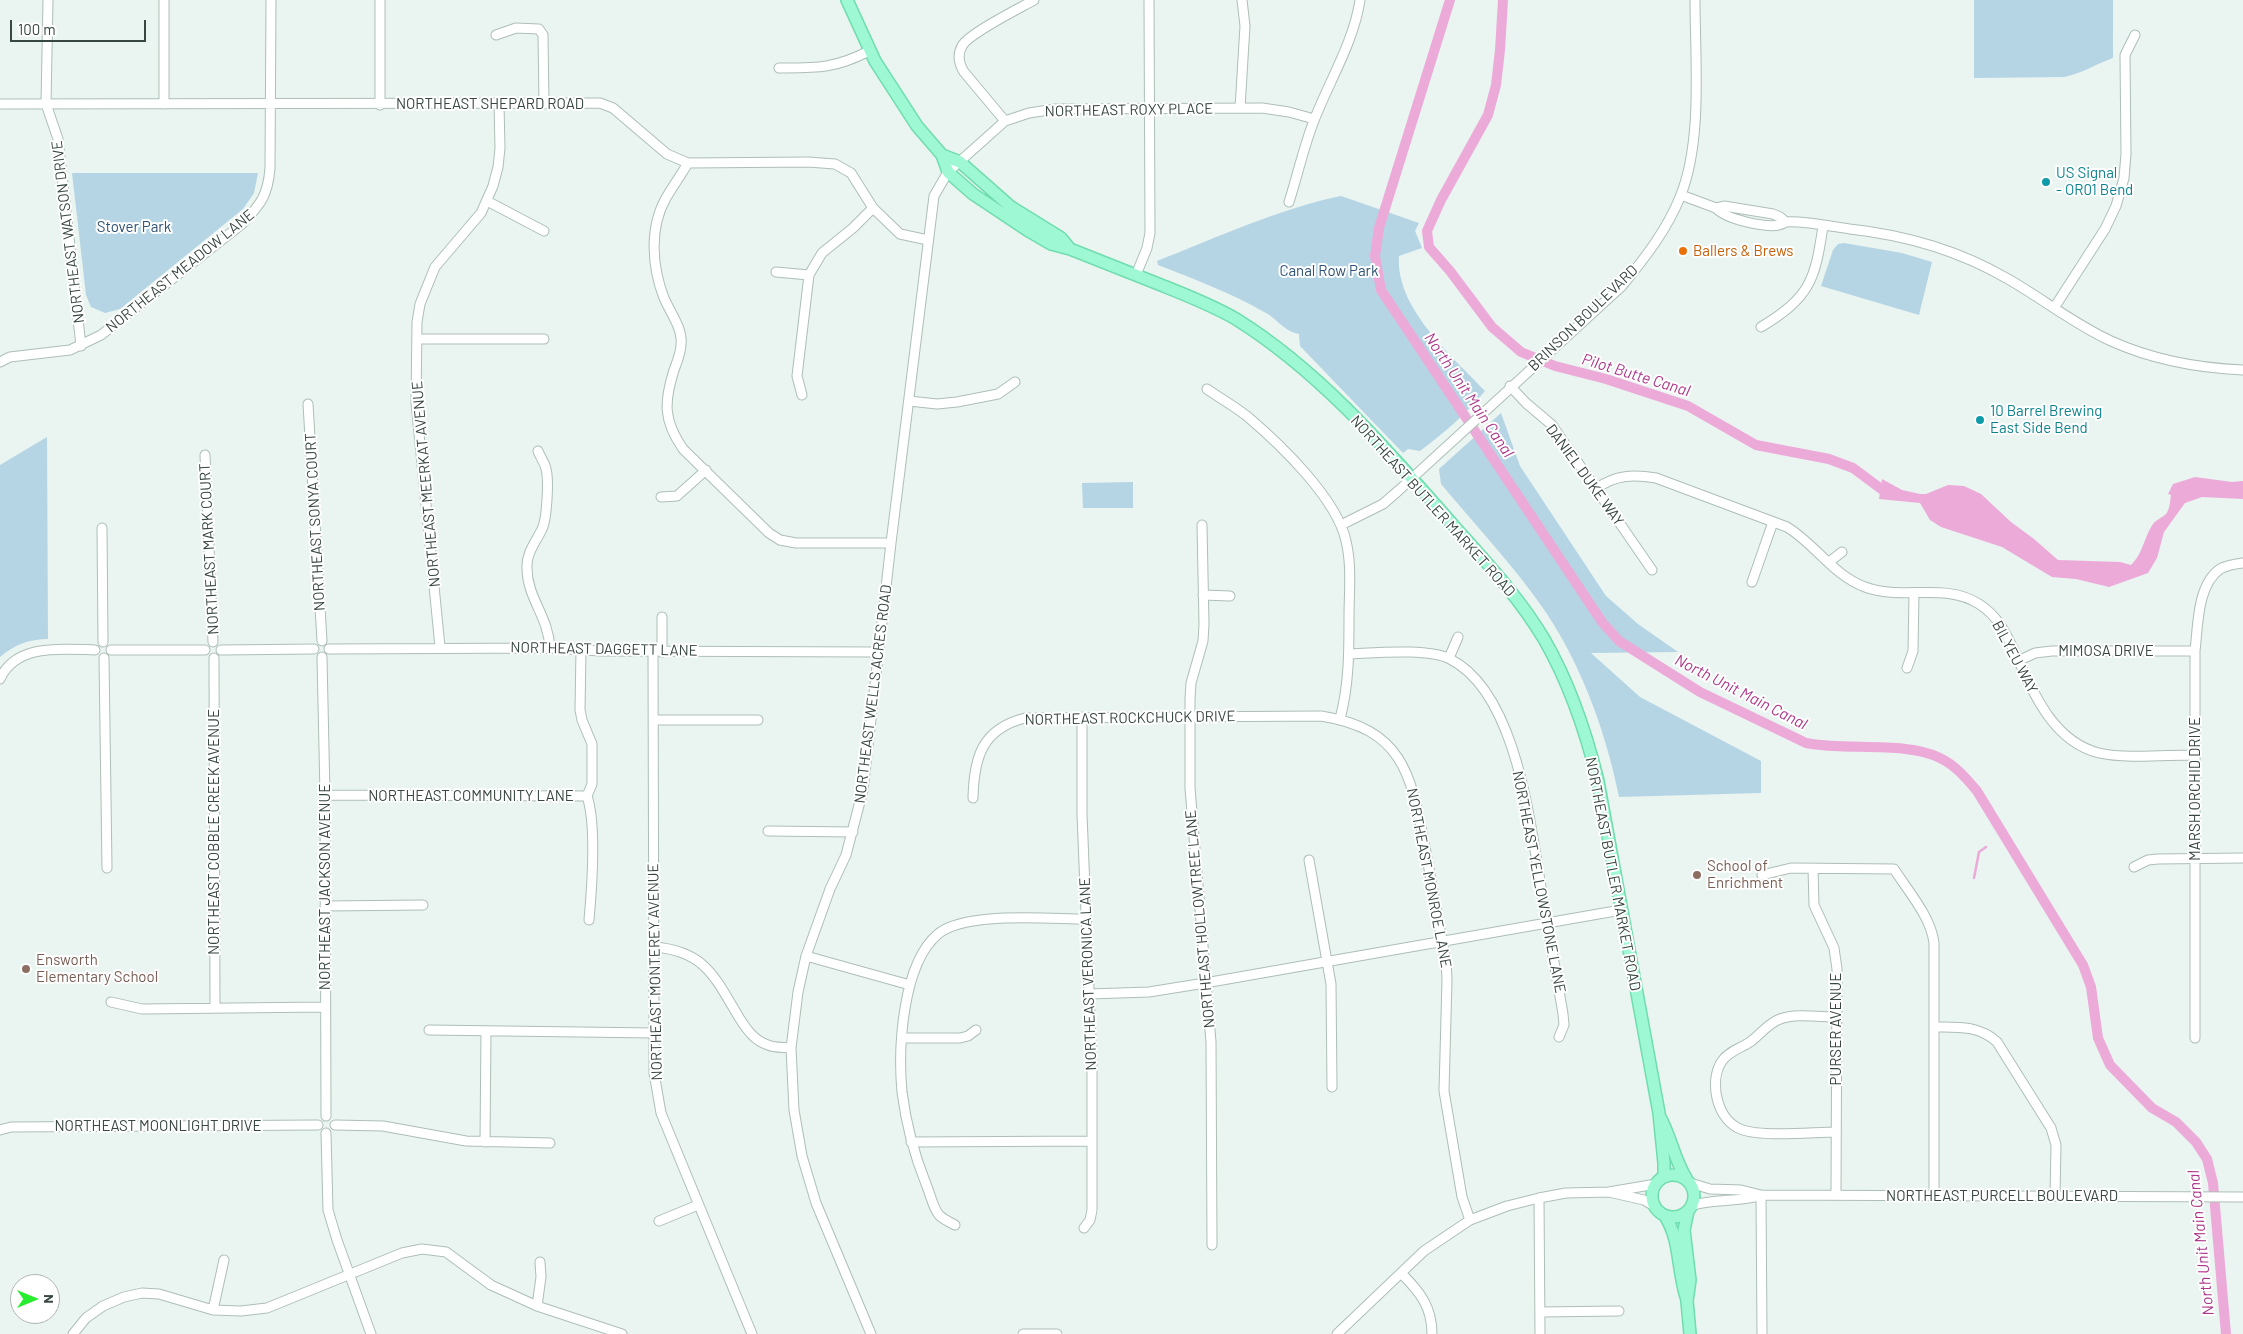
<!DOCTYPE html>
<style>
body{margin:0}
#map{position:relative;width:2243px;height:1334px;overflow:hidden;background:#eaf4f0;font-family:Barlow,sans-serif}
canvas{display:block}
.north{position:absolute;left:10px;top:1274px;width:50px;height:50px;box-sizing:border-box;background:#fff;border:1px solid #afb5b3;border-radius:50%;rotate:90deg;font-size:14px;font-weight:700;line-height:20px;text-align:center;color:#384740}
.north::after{content:'';display:block;margin:auto;width:18px;height:22px;background:#28ec2e;clip-path:polygon(50% 0,100% 100%,50% 72%,0 100%)}
.scale{position:absolute;left:10px;top:20px;width:136px;height:22px;box-sizing:border-box;border:2px solid #384740;border-top:0;padding-left:6px;font-size:15px;line-height:18px;white-space:nowrap;color:#384740;-webkit-text-stroke:4px #fff;paint-order:stroke}
</style>
<div id="map">
<canvas width="2243" height="1334"></canvas>
<div class="north">N</div>
<div class="scale">100 m</div>
</div>
<script>
const ctx = document.querySelector('canvas').getContext('2d');
ctx.lineJoin = 'round';
function fillPath(path, color) {
  ctx.fillStyle = color;
  ctx.fill(path, 'evenodd');
}
function strokePath(path, color, width, dash) {
  ctx.strokeStyle = color;
  ctx.lineWidth = width;
  ctx.lineCap = dash ? 'butt' : 'round';
  ctx.setLineDash(dash || []);
  ctx.stroke(path);
}
function drawText(font, color, halo, rows, align = 'center') {
  ctx.font = font + ' Barlow,sans-serif';
  ctx.lineWidth = 4;
  ctx.setLineDash([]);
  ctx.textBaseline = 'middle';
  ctx.strokeStyle = halo;
  ctx.fillStyle = color;
  for (const [text, x, y, turn = 0] of rows) {
    ctx.save();
    ctx.translate(x, y);
    ctx.rotate((+turn || 0) * Math.PI / 180);
    ctx.textAlign = isNaN(turn) ? turn : align;
    if (halo) ctx.strokeText(text, 0, 0);
    ctx.fillText(text, 0, 0);
    ctx.restore();
  }
}
fillPath(new Path2D(`
 M1974,0H2113V58C2096,64 2081,74 2064,77L1974,78Z
 M72,173H258L254,193L243,209L120,309L105,313L91,307L86,295Z
 M1341,196L1419,223L1415,231L1422,248L1399,256C1395,308 1453,357 1485,391C1466,414 1444,433 1420,451L1408,449L1403,453L1300,346L1299,334C1283,331 1278,319 1264,312C1231,293 1194,279 1158,265L1157,261C1216,238 1278,209 1341,196Z
 M1844,243L1902,253L1932,262L1919,315L1821,286L1833,250L1838,244Z
 M1501,413L1520,466L1606,596L1638,624L1678,652L1591,653L1640,697L1761,761V793L1619,797C1606,733 1583,669 1547,614C1516,568 1477,527 1441,484L1439,469Z
 M47,437L48,639C29,639 14,645 0,657V465Z
 M1133,482V508H1083L1082,483Z`), '#b5d5e5');
fillPath(new Path2D(`
 M2195,477L2232,482L2243,481V499L2202,497L2185,503L2164,532L2157,558L2148,573L2109,587L2076,579L2052,577L2002,547L1941,527L1930,520L1920,503L1879,499L1882,479L1902,490L1920,494H1926L1948,485L1964,486L1981,494L2011,522L2034,539L2058,560L2120,562L2131,565C2143,554 2144,537 2153,524C2157,519 2162,518 2166,514C2170,509 2170,501 2171,495L2168,494L2173,484Z`), '#ecaad9');
strokePath(new Path2D(`
 M1974,878L1979,852L1986,847`), '#ecaad9', 2.5);
strokePath(new Path2D(`
 M1450,0L1379,228L1375,256L1381,290L1602,622L1619,641L1700,692L1806,743C1846,751 1906,741 1940,758C1955,765 1966,778 1977,791L2083,965L2091,987L2098,1038L2110,1065L2152,1108L2176,1122L2196,1142L2207,1159L2213,1183L2226,1334
 M1503,0L1500,50L1496,85L1488,115L1441,200L1427,231L1429,247L1450,271L1492,327L1521,352L1555,366L1606,379L1688,406L1756,445L1829,459L1853,468L1884,491L1893,493`), '#ecaad9', 10);
const minor = new Path2D(`
 M48,0L46,104L58,139L81,346
 M164,0V104
 M380,0V105
 M496,35L516,28L539,29L543,35L544,104
 M779,68C816,68 834,69 869,51
 M0,104L600,103L613,108L667,154L688,163L808,162L835,164L851,173L873,208L900,234L928,240
 M1240,108L1245,26L1242,0
 M1005,121L964,72C959,64 957,55 962,46C968,34 1020,8 1034,0
 M688,163C681,175 673,186 666,198C649,228 652,267 664,298C670,312 683,329 681,344C681,353 677,362 674,370C664,402 663,420 683,449L769,533L780,540L796,543H891
 M1681,195L1716,208L1724,206L1773,214L1780,217L1786,222
 M487,201L544,231
 M1289,202C1298,174 1304,145 1315,118C1330,80 1354,41 1360,0
 M1716,208C1725,219 1765,228 1779,225C1780,225 1786,222 1786,222C1800,220 1835,227 1850,229C1905,235 1960,251 2008,279C2043,299 2074,324 2111,341C2153,360 2197,368 2243,370
 M776,272L809,275
 M1136,275L1147,248L1150,233L1149,0
 M2054,308L2105,229L2116,206L2124,178L2126,154L2125,55L2135,35
 M1761,327C1810,297 1815,281 1823,226
 M417,339H544
 M0,362L10,357L70,350L101,335L242,224C260,205 268,196 270,168L271,0
 M1510,386L1526,403L1552,425L1652,570
 M1207,389C1221,399 1236,407 1248,417C1281,445 1337,499 1346,541C1352,566 1349,592 1349,617C1349,652 1349,685 1340,719
 M802,395L797,376L809,275L822,253L853,228L873,208
 M909,401L937,404L957,402L998,394L1015,382
 M308,404L322,641
 M538,451C540,457 545,463 546,469C549,480 547,519 542,529C536,542 526,553 527,568C527,598 548,615 550,648
 M205,455L213,642
 M1597,488C1616,475 1633,474 1656,478L1787,527C1815,544 1834,576 1865,587C1902,601 1945,582 1979,604C2000,617 2008,638 2018,659C2035,697 2055,742 2099,753C2125,759 2166,755 2194,755
 M661,497L677,496L706,470
 M1202,525L1204,624L1203,641L1191,683L1190,699V788L1211,1042L1212,1245
 M1341,525L1383,504L1398,491L1622,286C1644,259 1667,230 1680,197C1703,142 1695,59 1695,0
 M102,528L103,642
 M1829,562L1842,552
 M1752,582L1773,522
 M1203,595L1230,596
 M662,617V652
 M440,647L416,403L417,322L420,304L435,267L481,213L493,186L498,167L500,148L499,104
 M329,649L550,648L601,651L878,652
 M111,650H205
 M221,650L314,649
 M653,651L654,1033V1073L661,1113L752,1334
 M1349,654C1375,653 1428,648 1450,659C1516,692 1530,822 1541,887C1548,930 1556,972 1563,1014L1564,1025L1559,1037
 M322,657L325,795L326,1116
 M104,658L107,868
 M214,658L215,1007
 M1449,658L1458,637
 M2018,661L2035,653L2052,651H2195
 M1907,668L1913,651L1914,593
 M0,679C16,643 63,649 95,650
 M1082,717V814L1092,1063V1210L1090,1220L1084,1228
 M653,720H758
 M325,795L587,796L592,784V744L582,720L580,710L581,649
 M587,796C597,826 592,887 589,920
 M973,798C974,757 982,729 1025,718L1321,716C1404,729 1411,775 1425,847C1432,884 1438,922 1446,960L1447,980L1444,1091L1462,1197L1470,1220
 M768,831L853,832
 M1309,860L1331,984L1332,1087
 M2134,867L2148,860L2158,859L2243,858
 M1813,868L1814,905L1834,948L1837,969L1836,1195
 M1762,875L1791,868L1894,869C1908,891 1931,917 1934,943V1195
 M325,906L423,905
 M654,947C706,951 715,978 740,1019C747,1030 755,1041 768,1045C774,1048 784,1047 791,1048
 M806,956L910,985
 M1089,994L1149,992L1205,983L1621,910
 M111,1002L142,1009L325,1007
 M1934,1027C1956,1027 1979,1025 1997,1042L2051,1128L2056,1145L2055,1196
 M429,1030L654,1033
 M902,1038H960L968,1036L976,1030
 M2195,1038V651C2198,626 2197,585 2220,569C2227,565 2235,564 2243,563
 M335,1125L383,1126L466,1141L550,1143
 M0,1130L11,1127L318,1125
 M1836,1132C1812,1132 1757,1138 1738,1128C1716,1117 1709,1080 1722,1061C1729,1051 1741,1048 1750,1042C1761,1034 1767,1024 1780,1019C1796,1013 1820,1017 1837,1017
 M326,1133L328,1210L337,1240L371,1334
 M485,1142L486,1031
 M911,1142L1092,1141
 M1690,1183L1710,1189L1741,1190L1761,1195L2243,1197
 M1609,1192L1644,1200L1654,1206
 M1761,1195L1762,1334
 M1539,1198L1540,1334
 M1693,1205C1715,1199 1737,1202 1759,1196
 M659,1221L698,1205
 M955,1225C951,1223 943,1219 939,1215C933,1208 930,1193 926,1184C914,1154 906,1124 902,1092C898,1049 902,964 938,934C965,911 1049,919 1086,919
 M1402,1274C1420,1292 1432,1307 1432,1334
 M537,1306L541,1277L540,1262
 M213,1310L224,1260
 M1540,1312L1619,1311
 M73,1334L86,1318L103,1306L124,1297L142,1293L159,1294L213,1310L241,1311L267,1308L402,1253L422,1249L446,1252L491,1285L537,1306L622,1334
 M871,1334L816,1203L802,1156L794,1110L791,1048L798,992L806,956L830,889L846,855L863,790L891,543L934,196L948,172L1005,121L1029,113L1055,109L1262,108L1289,112L1314,119
 M1023,1334H1057
 M1337,1334L1424,1251L1470,1220L1507,1206L1539,1198L1566,1193L1609,1192L1656,1184`);
const major = new Path2D(`
 M847,0L875,61L917,126L942,155L948,172L973,194L1027,230L1051,244L1070,249C1100,261 1130,273 1161,285C1186,295 1212,305 1236,319C1321,372 1388,451 1454,526C1486,562 1519,597 1544,639C1570,684 1586,732 1598,781L1659,1113L1664,1163V1177
 M942,155L960,162L1011,207L1061,238L1070,249
 M1660,1117C1671,1137 1674,1159 1686,1178
 M1652 1196a21 21 0 1 1 42 0a21 21 0 1 1-42 0Z
 M1688,1211L1684,1230L1690,1280L1687,1301L1690,1334
 M1665,1216C1681,1240 1677,1272 1687,1300`);
strokePath(minor, '#adbfb6', 11);
strokePath(major, '#6fddae', 14);
strokePath(minor, '#fff', 9);
strokePath(major, '#9ff8d4', 11);
for (const [x, y, r, color] of [
 [2046,182,5,"#0f9aa8"],
 [1683,251,5,"#e8710a"],
 [1980,420,5,"#0f9aa8"],
 [1697,875,5,"#8d6e63"],
 [26,969,5,"#8d6e63"]
]) {
  const dot = new Path2D();
  dot.arc(x, y, r, 0, 2 * Math.PI);
  ctx.fillStyle = color;
  ctx.fill(dot);
  strokePath(dot, '#fff', 2);
}
drawText('15px', '#384740', '#fff', [
 ["NORTHEAST SHEPARD ROAD",490,104],
 ["NORTHEAST ROXY PLACE",1129,110,-1],
 ["NORTHEAST WATSON DRIVE",68,232,-97],
 ["NORTHEAST MEADOW LANE",180,271,-39],
 ["BRINSON BOULEVARD",1583,318,-44],
 ["DANIEL DUKE WAY",1585,475,54],
 ["NORTHEAST MEERKAT AVENUE",426,484,-95],
 ["NORTHEAST BUTLER MARKET ROAD",1433,506,48],
 ["NORTHEAST SONYA COURT",315,522,-93],
 ["NORTHEAST MARK COURT",209,549,-93],
 ["NORTHEAST DAGGETT LANE",604,649,1],
 ["MIMOSA DRIVE",2106,651],
 ["BILYEU WAY",2015,657,62],
 ["NORTHEAST WELLS ACRES ROAD",873,694,-83],
 ["NORTHEAST ROCKCHUCK DRIVE",1130,718,-1],
 ["MARSH ORCHID DRIVE",2195,789,-90],
 ["NORTHEAST COMMUNITY LANE",471,796],
 ["NORTHEAST COBBLE CREEK AVENUE",214,832,-90],
 ["NORTHEAST BUTLER MARKET ROAD",1613,874,79],
 ["NORTHEAST MONROE LANE",1429,878,79],
 ["NORTHEAST YELLOWSTONE LANE",1539,882,79],
 ["NORTHEAST JACKSON AVENUE",325,887,-90],
 ["NORTHEAST HOLLOWTREE LANE",1200,919,-95],
 ["NORTHEAST MONTEREY AVENUE",655,972,-91],
 ["NORTHEAST VERONICA LANE",1088,974,-92],
 ["PURSER AVENUE",1836,1029,-90],
 ["NORTHEAST MOONLIGHT DRIVE",158,1126],
 ["NORTHEAST PURCELL BOULEVARD",2002,1196]
]);
drawText('15px', '#0d838f', '#fff', [
 ["US Signal",2056,173],
 ["- OR01 Bend",2056,190],
 ["10 Barrel Brewing",1990,411],
 ["East Side Bend",1990,428]
], 'left');
drawText('15px', '#2f5276', '#fff', [
 ["Stover Park",134,227],
 ["Canal Row Park",1329,271]
]);
drawText('15px', '#c56008', '#fff', [
 ["Ballers & Brews",1693,251]
], 'left');
drawText('15px', '#785e54', '#fff', [
 ["School of",1707,866],
 ["Enrichment",1707,883],
 ["Ensworth",36,960],
 ["Elementary School",36,977]
], 'left');
drawText('italic 16px', '#ad378a', '#fff', [
 ["Pilot Butte Canal",1636,375,17],
 ["North Unit Main Canal",1469,395,56],
 ["North Unit Main Canal",1741,692,27],
 ["North Unit Main Canal",2201,1243,-96]
]);
</script>
